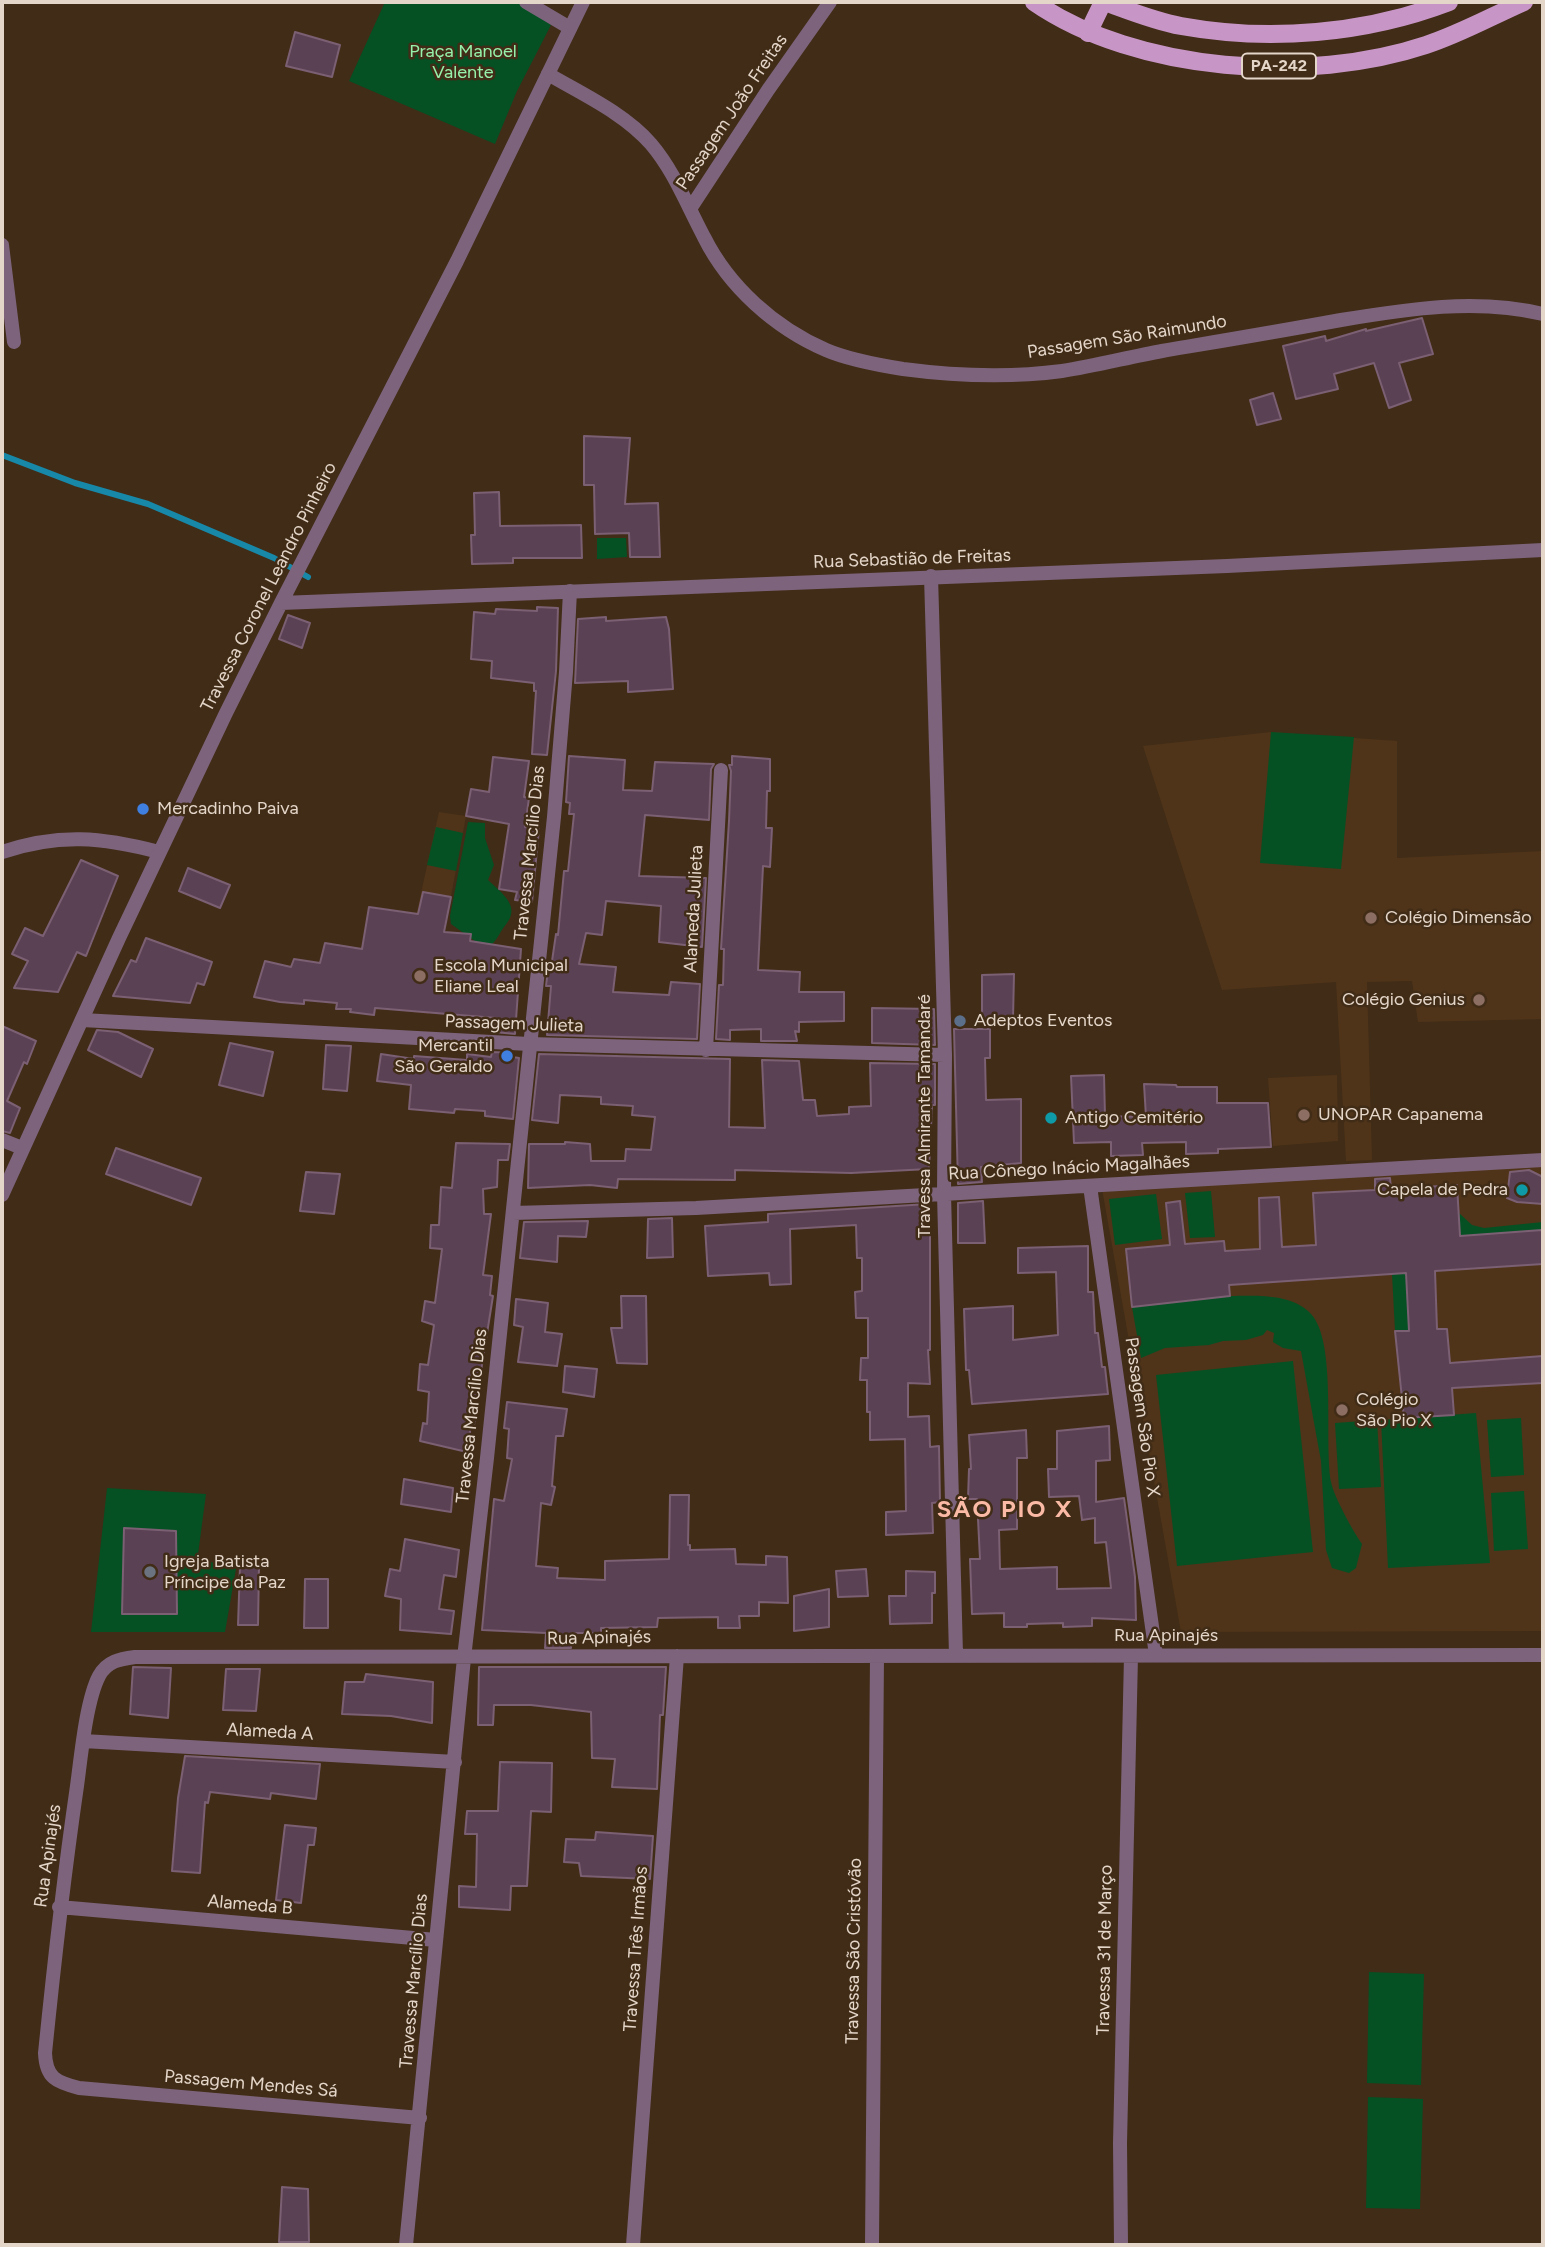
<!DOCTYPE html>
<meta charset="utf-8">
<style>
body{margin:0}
#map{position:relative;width:1545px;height:2247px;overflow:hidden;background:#412c17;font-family:Figtree,sans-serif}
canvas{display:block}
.frame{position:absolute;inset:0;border:4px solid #e4d6c9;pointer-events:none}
</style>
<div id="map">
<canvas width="1545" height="2247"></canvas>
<div class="frame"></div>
</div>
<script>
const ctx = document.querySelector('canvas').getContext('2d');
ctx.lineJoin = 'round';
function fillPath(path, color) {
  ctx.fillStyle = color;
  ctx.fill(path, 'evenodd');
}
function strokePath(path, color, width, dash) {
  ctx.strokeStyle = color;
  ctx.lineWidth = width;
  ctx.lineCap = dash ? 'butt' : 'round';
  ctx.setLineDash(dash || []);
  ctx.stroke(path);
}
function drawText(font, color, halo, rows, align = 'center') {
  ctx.font = font + ' Figtree,sans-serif';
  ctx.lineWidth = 5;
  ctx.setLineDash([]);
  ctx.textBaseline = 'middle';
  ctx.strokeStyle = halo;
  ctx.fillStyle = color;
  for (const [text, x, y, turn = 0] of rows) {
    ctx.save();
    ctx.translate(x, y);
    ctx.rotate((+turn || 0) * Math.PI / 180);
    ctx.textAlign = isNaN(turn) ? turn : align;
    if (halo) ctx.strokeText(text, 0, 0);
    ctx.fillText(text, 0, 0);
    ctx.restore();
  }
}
fillPath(new Path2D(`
 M1271,732L1397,741V858L1543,851V1019L1418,1022L1412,981L1367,982L1372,1160L1346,1161L1336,982L1222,990L1143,746Z
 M439,812L466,816L429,1014L395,1010Z
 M1337,1075L1338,1141L1273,1146L1268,1078Z
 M1543,1162V1631L1181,1632L1102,1189Z`), '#4f3419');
fillPath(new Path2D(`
 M385,2H521L551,25L517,91L495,144L349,81Z
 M597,538H626L627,557L597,559Z
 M1271,732L1354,737L1341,869L1260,863Z
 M468,822L485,823V838L494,865L488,880C504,895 522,907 504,927C499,934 497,940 490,946L479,944L451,924L450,916Z
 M436,827L463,833L456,871L427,865Z
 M1211,1191L1215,1237L1190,1238L1185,1193Z
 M1156,1194L1162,1239L1115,1245L1109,1199Z
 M1459,1213L1472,1225L1484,1228L1543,1222V1248L1542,1230L1394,1240L1392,1217Z
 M1406,1273L1409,1331H1395L1392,1274Z
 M1230,1296C1255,1296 1292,1293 1311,1314C1337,1342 1324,1441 1331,1482C1334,1497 1353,1531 1362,1544L1356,1568L1349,1573L1332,1568L1326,1550L1321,1461L1301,1351L1283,1348L1273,1342L1274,1333L1267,1330L1263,1335L1246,1340L1223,1341L1209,1345L1165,1348L1141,1358L1132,1307Z
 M1293,1361L1313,1552L1177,1566L1156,1375Z
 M1476,1413L1490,1563L1388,1568L1381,1420Z
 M1521,1418L1524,1475L1491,1477L1487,1420Z
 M1377,1420L1381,1487L1339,1489L1335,1423Z
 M107,1488L206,1494L197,1562L237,1563L225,1632H91Z
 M1524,1491L1528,1549L1494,1551L1491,1493Z
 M1369,1972L1424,1974L1421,2085L1367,2083Z
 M1368,2097L1423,2099L1420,2209L1366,2208Z`), '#055123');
strokePath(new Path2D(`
 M2,455L75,483L148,504L274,558L308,577`), '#1888a8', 6);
const building = new Path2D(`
 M295,32L340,45L332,77L286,66Z
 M1422,318L1433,354L1399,363L1411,400L1389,408L1374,363L1334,374L1338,389L1296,399L1283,346L1325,336L1326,341L1366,329V331Z
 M1273,393L1281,419L1257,425L1250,400Z
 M584,436L630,438L625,504L658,503L660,557H630L629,533L595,534L594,485H584Z
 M499,492L500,526L581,525L582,558H513V563L472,564L471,535H475L474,493Z
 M537,607L558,608L556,671L547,755L532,754L536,691H534V683L491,678L492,661L471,659L474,612L495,614L496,609L537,611Z
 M288,615L310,623L302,648L279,639Z
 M606,617V621L666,617L669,629L673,689L628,692V681L575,683L578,619Z
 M569,756L625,760L623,790L652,791L655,762L714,764L711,769L709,820L645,815L639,876L706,878L702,947L659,942L661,906L606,901L602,935L586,933L579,964L616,967L613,992L669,995L671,982L700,984L697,1039L547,1035L551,986H546L549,961H552L556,934L558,935L564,871H568L574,814H569L570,803L566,802Z
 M732,756L770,759V791H767L766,828H772L770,867L763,866L758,970L800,972L799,992H844V1021L799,1022V1032L795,1031L797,1041H761V1029L730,1030V1040L716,1039L719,985H723L724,949H721L729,821L731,771L729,765H732Z
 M493,757L529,761L524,797L529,798L525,827L539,829L532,902L515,900L517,892L499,889L509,824L466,816L471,789L489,792Z
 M81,860L118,876L86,956L77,952L58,992L14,988L28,961L12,954L25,928L43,936Z
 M188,868L230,885L220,908L179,891Z
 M423,892L451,897L444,932L471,934L470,941L521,949L515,1034L494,1032L496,1018L375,1008L374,1015L350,1012L351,1009H336L337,1003L304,1000V1004L280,1002L254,997L265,961L291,967L294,959L320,963L325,943L362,949L369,907L418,914Z
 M146,938L212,962L204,985L197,983L190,1003L113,996L131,960L136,962Z
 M1014,974L1013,1019L982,1020V975Z
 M872,1008L934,1009L935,1045L872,1043Z
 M2,1026L36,1041L27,1064L24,1062L7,1101L20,1108L10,1133L2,1131Z
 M954,1029H990V1058H985L986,1100L1021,1099V1163L981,1167L982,1182L958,1184Z
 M97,1030L118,1032L153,1049L141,1077L88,1050Z
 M230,1043L273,1052L263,1096L219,1085Z
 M326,1045L351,1046L347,1091L323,1089Z
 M492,1052L513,1053V1057L519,1058L513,1119L485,1116V1111L455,1109L454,1113L409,1109L411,1085L377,1081L381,1054L414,1059V1056L467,1060V1054L491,1057Z
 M539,1054L730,1059L729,1127L765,1128L762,1060L799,1061L803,1100H815L817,1116L849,1114V1107L871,1106L870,1063L935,1064V1105H932L929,1169L851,1173L735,1170V1180L618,1179L617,1188L590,1185L528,1188L529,1144H565V1142L590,1144L591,1161H625L626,1149L651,1150L655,1117L632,1115L633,1106L601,1104V1097L560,1095L558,1123L532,1120Z
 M1104,1075L1105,1116L1146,1117L1144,1084L1176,1085L1177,1087H1217V1103H1268L1271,1147L1218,1149V1153L1186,1154V1142L1142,1143L1143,1155L1111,1156V1142L1074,1143L1071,1076Z
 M456,1143L510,1144L508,1160H498L497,1187L483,1189L484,1214H491L483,1275L492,1276L490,1295L493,1296L477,1396L474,1426L471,1425L467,1452L420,1441L423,1423L427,1424L429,1392L418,1390L420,1364L428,1365L434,1325L422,1321L425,1301L435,1303L442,1249L430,1248L431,1225H439L441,1187L452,1188Z
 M116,1148L201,1178L191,1205L106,1174Z
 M1529,1170L1543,1177V1204L1517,1202L1507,1198L1510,1172Z
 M306,1172L340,1174L334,1214L300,1211Z
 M1390,1178L1391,1189L1457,1185L1460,1236L1542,1230L1543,1264L1435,1271L1437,1329H1447L1450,1363L1543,1356V1383L1452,1388L1454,1415L1404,1418L1395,1331H1409L1406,1273L1229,1285L1230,1296L1132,1307L1126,1249L1170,1245L1166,1203L1180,1201L1185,1244L1224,1241L1225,1251L1260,1249L1259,1198L1279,1197L1282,1247L1316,1245L1313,1193L1375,1190V1179Z
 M983,1201L985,1243H958V1203Z
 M928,1204L927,1234H930V1350H928L930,1384L908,1383V1417L929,1416L930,1447L939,1446L940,1502L932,1503L933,1533L886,1535V1512L906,1511L905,1439L870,1440V1412H867V1380H860L861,1358H868V1318H856L855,1292L862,1291V1258H857L856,1225L790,1229L791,1284L770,1285L769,1273L708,1276L705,1226L768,1222V1214Z
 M672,1218L673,1257L647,1258L648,1219Z
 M588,1221L586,1237L558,1236L557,1262L520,1258L524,1222Z
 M1088,1246V1292H1093L1095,1333H1098L1102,1367H1105L1108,1394L972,1404L969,1370H966L964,1309L1013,1306V1340L1058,1335L1056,1272L1018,1273V1248Z
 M621,1296H646L647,1364L617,1363L611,1328H622Z
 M516,1299L548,1303L545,1332L562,1334L557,1366L518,1362L523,1327L514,1325Z
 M565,1366L597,1369L594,1397L563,1392Z
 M507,1402L567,1409L563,1436H556L552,1486L555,1487L551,1505L541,1503L536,1566L558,1568L557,1578L605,1580V1561L669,1559L670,1495H689L688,1545H690V1550L735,1549L736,1564L766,1565V1556L787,1557L788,1603L759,1602V1616H739L740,1628H718V1617L658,1618L657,1627L601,1628V1633H572L571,1648H545L546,1633L482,1630L494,1499L504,1501L512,1459L507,1458L509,1429L504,1428Z
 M1109,1426L1110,1460L1096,1461V1502L1124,1498L1135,1577L1136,1620L1092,1618V1626L1063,1627V1623L1027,1624V1627H1004V1613L972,1614L970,1559H980L977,1499H968L969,1469H971L969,1435L1026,1430L1027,1458H1017V1529L999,1530L1000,1569L1057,1567V1589L1111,1588L1106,1542L1095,1543V1518L1082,1520L1079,1496L1049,1497L1048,1469H1057V1431Z
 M404,1479L453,1488L451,1512L401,1504Z
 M124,1528L176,1531L177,1614H122Z
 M405,1539L459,1550L456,1577L444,1575L439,1609L454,1611L451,1634L400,1630L401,1599L385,1596L390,1569L400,1571Z
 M240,1566L259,1567L258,1625H238Z
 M866,1569L868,1596L838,1597L836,1571Z
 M906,1571L935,1572V1593H932V1623L890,1624L889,1596H906Z
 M305,1579H328V1628H304Z
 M829,1589V1627L794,1631V1596Z
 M133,1667L171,1668L168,1718L130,1714Z
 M479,1667H666L663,1715H660L657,1789L612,1787L615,1759L592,1758L591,1712L531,1705H494L493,1725H478Z
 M226,1669H260L256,1711L223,1710Z
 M366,1674L433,1682L432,1723L391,1716L342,1714L345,1682H364Z
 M185,1756L320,1764L316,1799L271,1793L270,1799L210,1792L208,1803L205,1802L200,1873L172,1871L178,1798Z
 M500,1762L552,1763L551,1812L531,1811L527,1886H511L510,1910L459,1907V1886L476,1887L477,1834H465L467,1811H498Z
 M285,1825L316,1828L314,1845H308L301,1903L276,1900Z
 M596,1832L653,1836L650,1879L581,1876L579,1863L564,1862L566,1839L595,1840Z
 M282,2187L308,2189L309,2242H279Z`);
fillPath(building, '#5b4154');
strokePath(building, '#7b5f73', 2);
strokePath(new Path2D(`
 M526,2L570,28
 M548,74C582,94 624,113 651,144C674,171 687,205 704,237C729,287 775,328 826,350C849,360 878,365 903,369C956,376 1009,378 1062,371C1095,366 1129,357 1162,351C1221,341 1281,331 1341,320C1408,309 1476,298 1543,314
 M690,209L768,90L830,2
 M2,245L14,342
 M931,576L945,1055L944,1194L956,1655
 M2,852C59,833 102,837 159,852
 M82,1020L529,1044L945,1055
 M706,1050L721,770
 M2,1140L22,1148
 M1090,1186L1156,1655
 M513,1213L696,1208L1543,1160
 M83,1741L455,1762
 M59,1907L436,1940
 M420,2118L79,2088C56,2082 46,2078 45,2053C54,1964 64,1875 77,1786C81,1757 86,1701 99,1676C107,1661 120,1659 135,1657C605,1659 1074,1655 1543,1655
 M406,2245L464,1658L487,1458L554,817L566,672L570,591
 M633,2245L677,1656
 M872,2245L877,1657
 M1121,2245L1120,2143L1131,1656`), '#7d647c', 14);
strokePath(new Path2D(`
 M281,603L1227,566L1543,550
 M2,1195L119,938L226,713L281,603L457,261L583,2`), '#7d647c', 14);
strokePath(new Path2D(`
 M1034,2C1137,73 1309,84 1426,45C1460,34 1492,16 1524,2
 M1105,2C1130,11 1154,21 1181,26C1269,42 1365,34 1449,2
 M1088,33L1103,2`), '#c796c6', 18);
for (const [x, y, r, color] of [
 [143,809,7,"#3f7fe0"],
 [1371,918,7,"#8d6e63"],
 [420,976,7,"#8d6e63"],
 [1479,1000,7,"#8d6e63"],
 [960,1021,7,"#5c6f8a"],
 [507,1056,7,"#3f7fe0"],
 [1304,1115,7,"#8d6e63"],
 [1051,1118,7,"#0f9aa8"],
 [1522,1190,7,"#0f9aa8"],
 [1342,1410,7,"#8d6e63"],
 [150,1572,7,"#6b7280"]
]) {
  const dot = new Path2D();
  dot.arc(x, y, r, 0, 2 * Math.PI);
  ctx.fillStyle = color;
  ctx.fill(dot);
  strokePath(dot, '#412c17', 2.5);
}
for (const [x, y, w] of [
 [1279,66,74]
]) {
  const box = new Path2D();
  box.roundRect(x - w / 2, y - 12.5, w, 25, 5);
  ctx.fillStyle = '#412c17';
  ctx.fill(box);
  strokePath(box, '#e4d6c9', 2);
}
drawText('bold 16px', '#e4d6c9', null, [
 ["PA-242",1279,66]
]);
drawText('18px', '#96f2aa', '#412c17', [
 ["Praça Manoel",463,52],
 ["Valente",463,73]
]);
drawText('18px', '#e4d6c9', '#412c17', [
 ["Passagem João Freitas",732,112,-56],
 ["Passagem São Raimundo",1127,337,-9],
 ["Rua Sebastião de Freitas",912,559,-2],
 ["Travessa Coronel Leandro Pinheiro",269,587,-63],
 ["Travessa Marcílio Dias",530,853,-84],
 ["Alameda Julieta",694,909,-87],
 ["Passagem Julieta",514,1024,2],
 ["Travessa Almirante Tamandaré",925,1116,-90],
 ["Rua Cônego Inácio Magalhães",1069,1168,-3],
 ["Travessa Marcílio Dias",472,1416,-84],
 ["Passagem São Pio X",1142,1417,82],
 ["Rua Apinajés",1166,1636],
 ["Rua Apinajés",599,1638,-1],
 ["Alameda A",270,1732,3],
 ["Rua Apinajés",48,1856,-82],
 ["Alameda B",250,1905,5],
 ["Travessa Três Irmãos",636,1949,-86],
 ["Travessa 31 de Março",1105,1950,-89],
 ["Travessa São Cristóvão",854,1951,-89],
 ["Travessa Marcílio Dias",414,1981,-85],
 ["Passagem Mendes Sá",251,2084,5]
]);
drawText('18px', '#e4d6c9', '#412c17', [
 ["Mercadinho Paiva",157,809],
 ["Colégio Dimensão",1385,918],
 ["Escola Municipal",434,966],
 ["Eliane Leal",434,987],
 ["Colégio Genius",1465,1000,"right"],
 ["Adeptos Eventos",974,1021],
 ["Mercantil",493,1046,"right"],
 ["São Geraldo",493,1067,"right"],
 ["UNOPAR Capanema",1318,1115],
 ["Antigo Cemitério",1065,1118],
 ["Capela de Pedra",1508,1190,"right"],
 ["Colégio",1356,1400],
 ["São Pio X",1356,1421],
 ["Igreja Batista",164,1562],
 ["Príncipe da Paz",164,1583]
], 'left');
ctx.letterSpacing = '2px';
drawText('bold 24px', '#fabaa5', '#412c17', [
 ["SÃO PIO X",1005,1510]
]);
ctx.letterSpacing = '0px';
</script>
